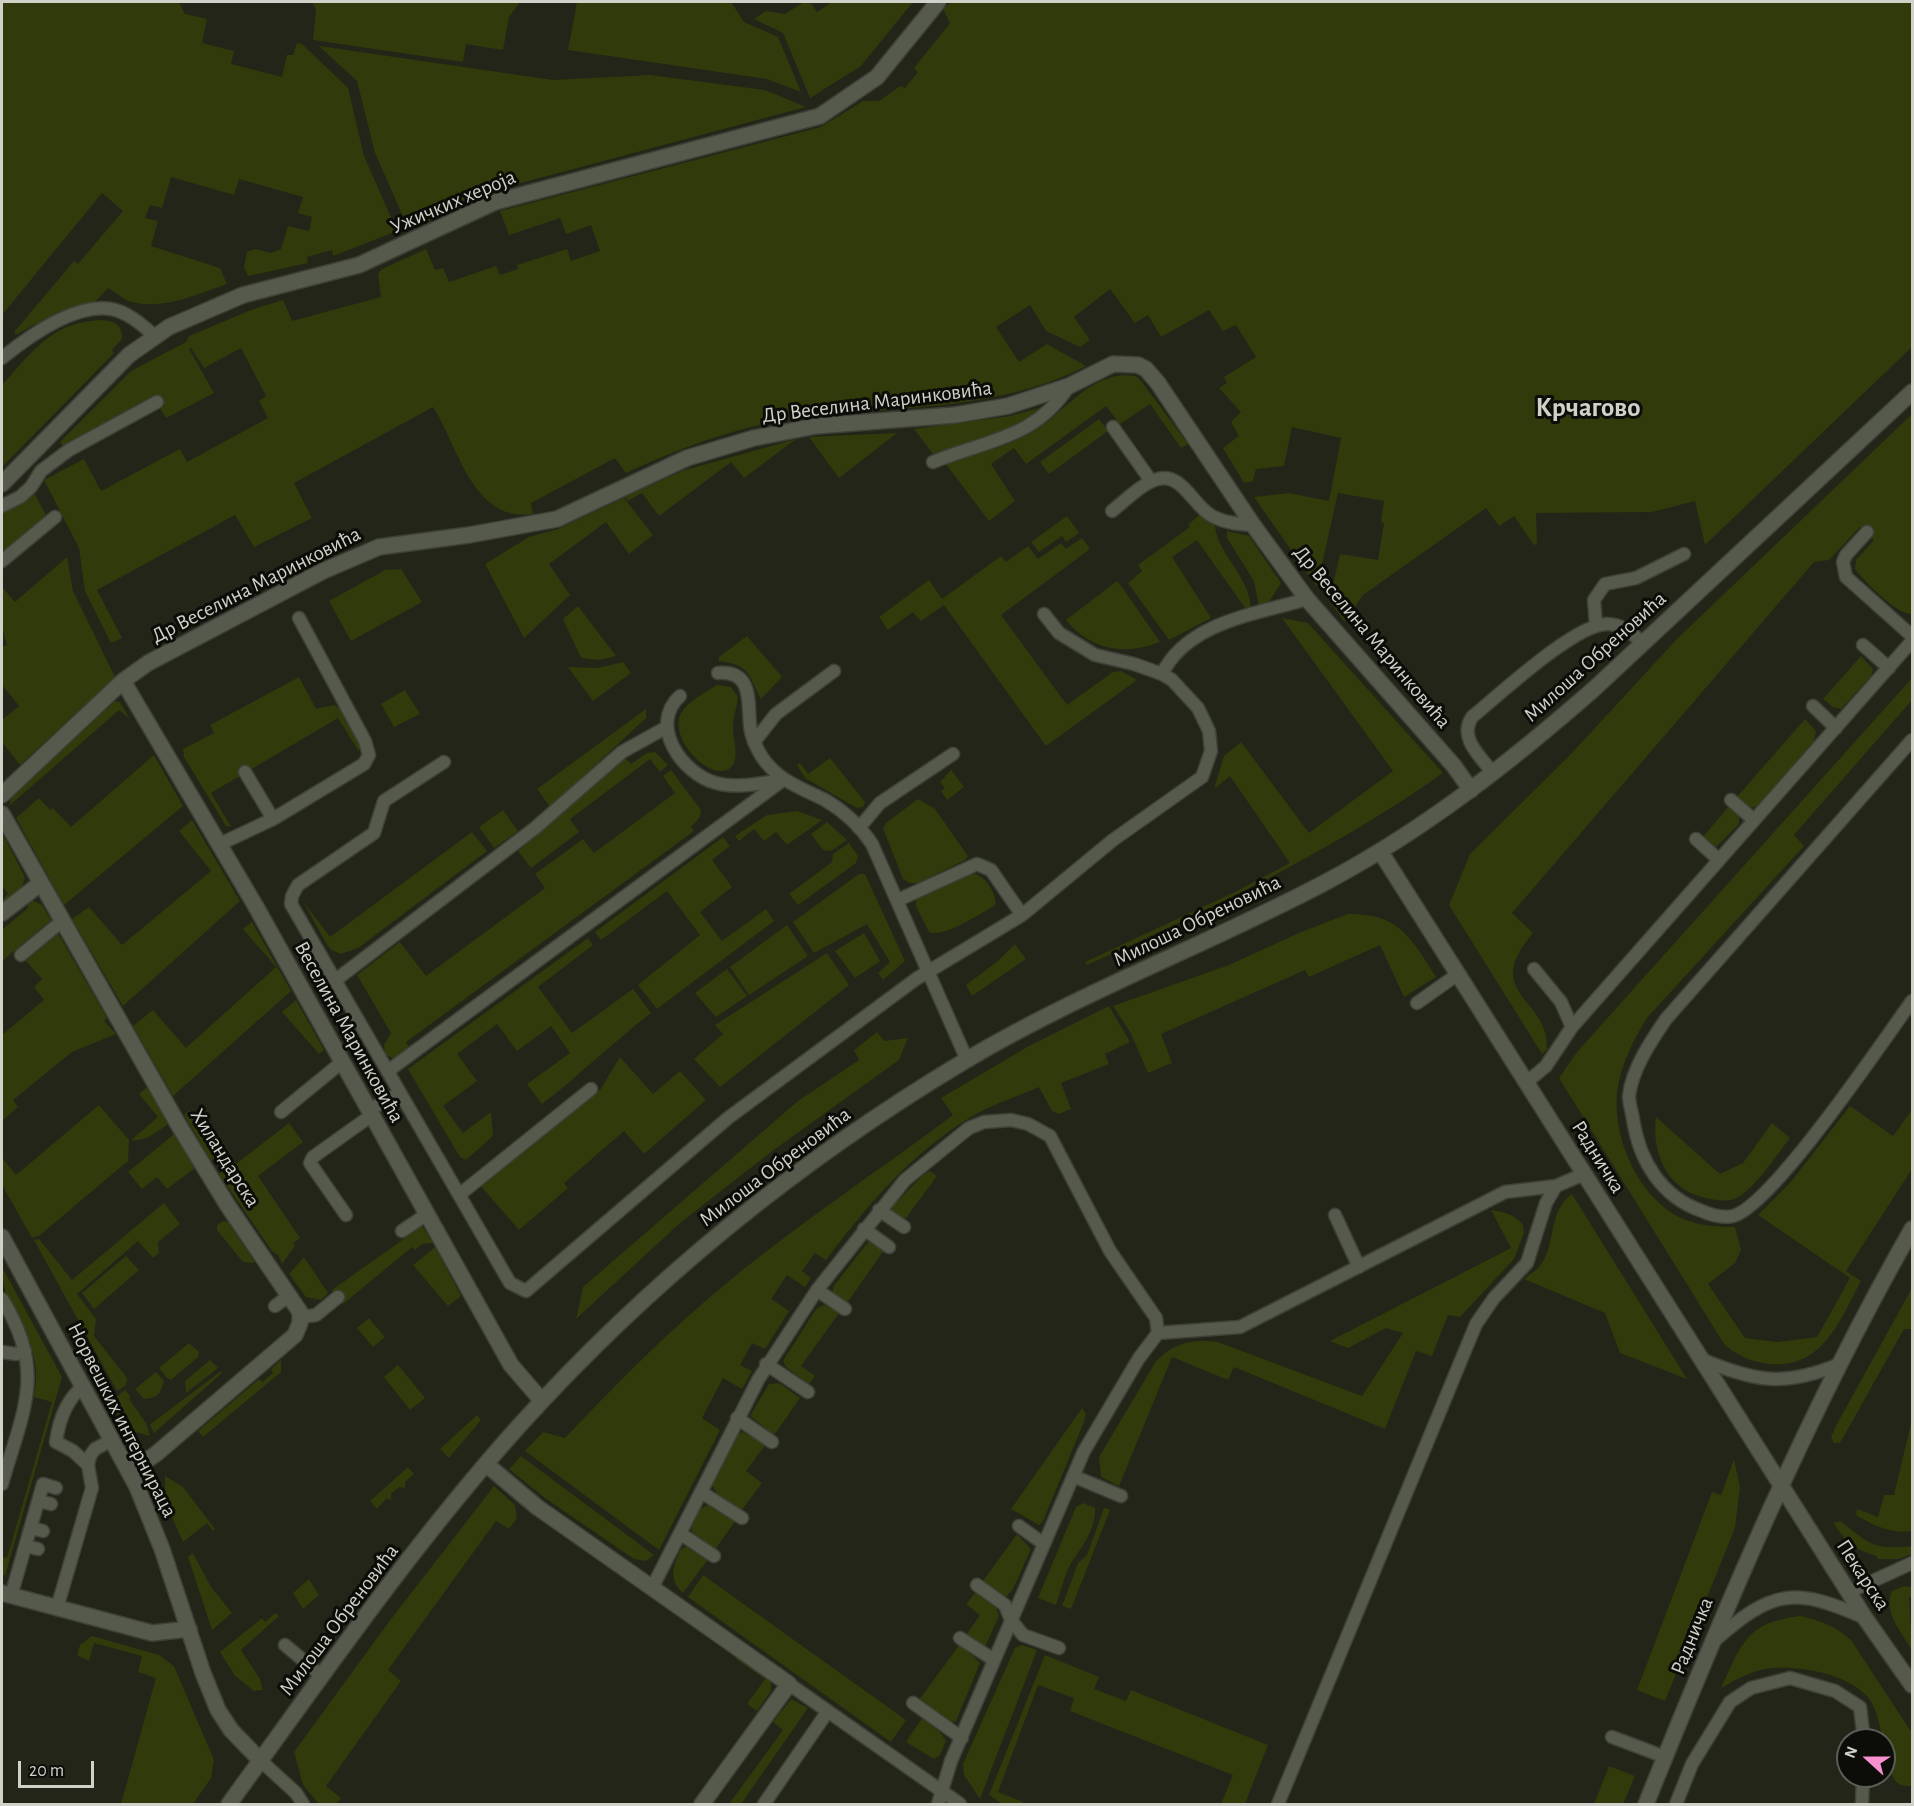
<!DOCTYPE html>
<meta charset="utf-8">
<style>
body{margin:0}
#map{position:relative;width:1914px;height:1806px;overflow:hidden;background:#222518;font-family:"Alegreya Sans",sans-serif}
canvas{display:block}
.frame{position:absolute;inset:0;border:3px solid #d0d2ca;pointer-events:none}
.north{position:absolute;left:1836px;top:1728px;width:60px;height:60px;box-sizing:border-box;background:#0c0d08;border:2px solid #5a5c56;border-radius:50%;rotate:291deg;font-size:16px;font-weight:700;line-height:24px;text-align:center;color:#d0d2ca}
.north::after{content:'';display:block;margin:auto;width:21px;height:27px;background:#f690d0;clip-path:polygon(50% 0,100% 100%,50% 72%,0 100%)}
.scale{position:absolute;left:18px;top:1761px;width:76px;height:27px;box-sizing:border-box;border:3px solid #d0d2ca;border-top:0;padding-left:8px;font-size:18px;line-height:21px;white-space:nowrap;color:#d0d2ca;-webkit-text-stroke:4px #0c0d08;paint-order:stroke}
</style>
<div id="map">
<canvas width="1914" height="1806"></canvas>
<div class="frame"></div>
<div class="north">N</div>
<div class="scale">20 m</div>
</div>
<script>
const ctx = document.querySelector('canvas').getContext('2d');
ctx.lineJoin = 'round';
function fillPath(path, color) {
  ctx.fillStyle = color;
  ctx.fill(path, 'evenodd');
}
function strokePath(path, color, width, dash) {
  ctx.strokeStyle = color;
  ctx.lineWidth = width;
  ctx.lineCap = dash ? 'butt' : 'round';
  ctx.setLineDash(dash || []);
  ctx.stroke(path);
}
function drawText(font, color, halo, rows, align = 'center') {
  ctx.font = font + ' "Alegreya Sans",sans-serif';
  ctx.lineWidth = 6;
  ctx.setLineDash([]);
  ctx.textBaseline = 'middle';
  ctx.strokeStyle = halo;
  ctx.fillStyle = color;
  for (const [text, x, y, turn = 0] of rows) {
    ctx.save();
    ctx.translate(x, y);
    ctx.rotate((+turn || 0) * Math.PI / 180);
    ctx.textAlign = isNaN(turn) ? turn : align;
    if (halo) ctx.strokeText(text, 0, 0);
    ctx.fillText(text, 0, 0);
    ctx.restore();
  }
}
fillPath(new Path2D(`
 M2,2H179L185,14L207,19L202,43L234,51L231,64L282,77L287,55H293L297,43L302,44L348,88L364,156L397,231L333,256L332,250L307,257L308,263L248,276L244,267L247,252L255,249L271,253L281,249L288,226L309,231L312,217L298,213L303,197L239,179L234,195L171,177L162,208L150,205L145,218L158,221L151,246L220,268L227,284C198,294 164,310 132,302C124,300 115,292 108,288L96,301L58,312L15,335V331L74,261L78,264L123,211L102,193L2,315Z
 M312,2H520L509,17L503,50L466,44L463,62L313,40L316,9Z
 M577,2H731L744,22L778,37L801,92L767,79L568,50Z
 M804,2H810L817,12L832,2H913L861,66L810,98L783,33L754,19L766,11L785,14Z
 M951,2H1912V347L1705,545L1695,501L1652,512L1536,513L1537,544L1534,545L1514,516L1499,526L1486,508L1363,595L1345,622L1329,601L1340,554L1378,560L1384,523L1381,522L1384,501L1338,493L1317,587L1254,497L1289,493L1329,501L1341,438L1292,427L1284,466L1256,469L1253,481L1244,483L1223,448L1239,436L1231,422L1241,412L1219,388L1227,383L1224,377L1256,357L1236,325L1223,331L1209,310L1161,337L1148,315L1135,323L1110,289L1074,317L1090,340L1080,347L1046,331L1030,305L996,327L1019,362L1047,344L1086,366C997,412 897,405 800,418C740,425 680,448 626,473L615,458L531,503L533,514C473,523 459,448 433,407L294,483L312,518L254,547L235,515L97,590L122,638L111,643L85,591L79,548L44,480L84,459L101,491L180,449L187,462L268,418L259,401L266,396L241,348L204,368L191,348L189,349L214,393L166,418L153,396L63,447L60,442L131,371L186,342L189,336L251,310L283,300L292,321L381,297L378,274L382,269L426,249L435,270L443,268L449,282L496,266L500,275L518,269L517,265L567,249L571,261L600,251L591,225L566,234L560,218L509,235L500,211L821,127L863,101H879L900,86L905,88L918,72L914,68L950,23L943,9Z
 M319,46L553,80L650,75L765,90L806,107L491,191L409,230L375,153L357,81Z
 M101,320C114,321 123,325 122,339L112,350L114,353L2,467V385C33,351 52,322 101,320Z
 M1123,375L1136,376L1141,381L1188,444L1181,448L1150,404L1120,424L1106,406L1026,464L1014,448L991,464L1015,501L989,521L945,463C976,454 1010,447 1037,429C1066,410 1086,379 1123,375Z
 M1040,408C1033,427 954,447 933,454L914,429L1010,416Z
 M1912,414V614C1897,615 1864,581 1855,569L1856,560L1874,540L1860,527L1829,560L1814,562L1512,913L1533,933C1480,995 1550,997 1547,1050L1542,1054L1449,905L1470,854L1571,754L1677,639Z
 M1099,419L1108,431L1049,474L1040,462Z
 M897,433L839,478L809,437Z
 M796,439L744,478L731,462L659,516L642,493L628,501L625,497L682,471Z
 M33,491L46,515L2,554V513L20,503Z
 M624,498L653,535L629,554L606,522L549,564L570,595L524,638L485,564L529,537L558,529Z
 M1199,515L1215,526C1219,557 1247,572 1251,607L1245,608L1197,540L1172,557L1211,618L1169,640L1128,583L1142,571L1138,565L1190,527L1188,525Z
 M1067,516L1079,533L1066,542L1062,536L1039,552L1031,542Z
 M1227,531L1249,536L1281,583L1267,605L1259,607L1254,581L1227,538Z
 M1082,538L1090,549L1001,615L1067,705L1113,672L1121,671L1137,680L1046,746L944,605L921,621L913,612L888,630L879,617L929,580L942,599L1001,556L1006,562L1028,546L1038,559L1061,543L1066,549Z
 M67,557L73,591L115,677L20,765L2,742V720L19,706L2,685V647L7,645L2,627V587L15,602Z
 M401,569L422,602L351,641L329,601L385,570Z
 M1117,581L1122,587L1160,642C1126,656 1090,650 1066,620Z
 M578,606L616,656L599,660L581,658L563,619Z
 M1282,618L1308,623L1443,773C1332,851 1210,910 1087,965L1085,962L1237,891L1290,863L1230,776L1214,789L1224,756L1241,742L1309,833L1393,771Z
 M747,636L782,677L761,699C748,675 751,665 719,661V657Z
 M1861,656L1873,669L1871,676L1841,709L1833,707L1823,699Z
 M623,662L631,673L593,701L568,667L598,668Z
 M299,677L316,709L334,705C350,713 361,736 359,752L338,718L211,793L231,827L226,826L184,757L183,749L214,733L210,725Z
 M1912,678V700L1794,835L1804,846L1646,1019C1634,1039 1622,1063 1618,1086C1610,1134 1638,1201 1686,1220C1702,1226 1718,1227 1735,1227L1741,1250L1735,1263L1708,1284L1745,1338L1777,1342L1817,1337L1850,1278L1758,1215L1790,1183L1850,1106L1893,1136L1912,1110V1169L1846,1271L1861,1281C1840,1320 1823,1369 1770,1364C1752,1362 1737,1356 1724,1344L1559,1078L1577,1052Z
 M717,685L731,687L738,697C737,707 733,717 733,728C733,739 739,755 733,765C717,788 667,741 681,713C688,701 706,692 717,685Z
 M405,690L420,714L394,727L381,704Z
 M115,701L120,702L130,719L119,710L9,806L11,798Z
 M646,709V718L550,807L537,789Z
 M1805,719L1816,731L1814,741L1757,807H1746L1736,798Z
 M655,752L668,765L660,772L650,759L570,819L579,832L531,868L518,851L621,762L626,759L631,764L647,753Z
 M154,755L183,806L64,905L16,818L39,798L50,810L53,808L71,827Z
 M830,758L865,802L863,807L857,808L805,778L797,765L800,763L808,774Z
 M671,770L701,810L700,817L691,827L694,831L406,1042L410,1049L393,1058L385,1055L384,1045L391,1033L357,975L400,942L426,976L545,888L535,874L583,839L594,853L675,793L663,776Z
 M951,770L964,787L947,800L941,791L945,788L940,782Z
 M918,799L935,809L968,856L965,860L918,883H910L903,879L883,828L886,823Z
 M1729,806L1739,815V824L1716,847L1703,837Z
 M503,810L518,831L494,848L479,827Z
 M797,811L822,820L787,845L776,832L764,841L754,829L739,841L735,836L767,815Z
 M192,820L240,901L123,1006L72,919L89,907L122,945L211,871L179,831Z
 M827,822L847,840L831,851L823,850L811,834Z
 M472,832L487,851L358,948L341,954L331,950L326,943L303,901L330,937Z
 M2,833L25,877L22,888L2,905V900L8,894L2,886Z
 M723,837L730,846L712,860L732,887L700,912L722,941L766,909L774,921L657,1009L638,985L700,935L667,891L601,940L595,932Z
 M849,843L858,856L856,863L798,905L789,894L832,862L833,854Z
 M973,873C986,877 993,889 996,902L994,906C979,914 945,938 929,932L916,906V899Z
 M859,874H865L905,961L883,980L878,973L890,962L867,924L814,953L793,922Z
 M31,900L42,905L51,920L2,961V930L28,908L27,902Z
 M1348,914C1399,913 1412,939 1436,977L1404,997L1380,945L1309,977L1305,970L1161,1034L1172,1063L1148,1073L1130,1032L1113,1006L1229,965L1301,932Z
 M252,922L291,991L173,1096L133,1026L153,1010L186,1048L276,967L243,929Z
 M787,925L808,956L749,995L730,967Z
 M58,933L107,1018L104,1021L116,1034L72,1052L13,1100L18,1107L2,1121V1035L44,1000L34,987L42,979L26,961Z
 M864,933L880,961L855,978L835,951Z
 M588,938L593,945L538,987L572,1033L633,989L651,1013C613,1042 580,1075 542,1104L527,1084L570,1053L551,1026L517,1051L497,1024L457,1054L477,1081L443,1106L463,1133L491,1112L493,1136L466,1160L460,1157L408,1069Z
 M1015,944L1026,959L972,996L966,985L998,961Z
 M827,953L849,985L720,1087L694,1059L723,1034L715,1025Z
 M727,969L747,996L716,1017L695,993Z
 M296,1000L324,1050L319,1054L282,1012Z
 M1109,1006L1130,1042L1105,1054L1109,1064L1061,1083L1071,1109L1059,1114L1052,1111L1039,1087C1019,1096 996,1103 976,1114C914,1150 868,1204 826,1260L815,1253L802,1271L811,1278L805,1287L787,1275L771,1299L789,1311L765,1349L752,1343L740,1365L752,1371L742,1389L723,1378L702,1418L720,1430L659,1550L525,1451L543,1432L565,1438C609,1392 653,1346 702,1304C781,1235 869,1178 953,1115L941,1098L1029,1046Z
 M877,1032L884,1041L908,1038L899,1060L771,1152L680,1223L576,1319L583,1287L798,1101L859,1060L854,1050Z
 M620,1057L653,1094L680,1071L706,1100L644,1154L624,1131L564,1183L568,1188L519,1230L481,1186L600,1090Z
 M147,1087L168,1124C157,1132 145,1142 131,1140L158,1117L139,1094Z
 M99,1105L129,1140L128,1161L40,1235L32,1238L2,1185V1158L16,1175Z
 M190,1110L223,1149L211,1161L184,1115Z
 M1656,1117L1720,1174L1743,1163L1772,1123L1790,1138C1777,1154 1753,1192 1734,1199C1726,1202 1714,1200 1706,1198C1668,1191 1651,1153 1656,1117Z
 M289,1123L303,1142L258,1176L300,1238L293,1243L295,1246L282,1264L278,1255L272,1251L219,1174L233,1160L236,1164Z
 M174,1134L195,1168L167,1189L157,1177L142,1189L128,1172Z
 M930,1171L937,1176L903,1222L889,1210L922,1176Z
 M1572,1194L1687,1379L1620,1353L1605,1313L1524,1279C1529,1275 1535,1271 1539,1267C1557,1246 1547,1211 1572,1194Z
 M164,1203L180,1224L158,1242L159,1253L153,1258L138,1241L77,1294L96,1319L94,1336L127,1378L126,1385L117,1391L34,1240L39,1239L72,1280Z
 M1491,1210C1504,1212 1515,1214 1523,1225L1524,1233L1514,1259L1460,1317L1448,1315L1432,1356L1416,1351L1385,1429L1234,1367L1228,1380L1172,1357L1119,1486L1101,1477L1099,1457L1155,1363C1172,1343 1191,1339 1218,1342L1362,1396L1403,1333L1386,1328L1348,1348L1330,1341L1511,1248Z
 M223,1221L228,1222L255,1262L253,1263L243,1262L217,1230V1225Z
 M422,1226L433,1243L422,1244L415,1250L412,1247L343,1304L332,1290Z
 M869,1241L885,1249L847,1303L833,1293V1287Z
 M435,1247L461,1296L448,1306L413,1265Z
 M126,1256L139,1270L94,1309L82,1293Z
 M304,1257L328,1293L321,1300L306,1297L289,1274Z
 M2,1267L62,1377L5,1576L2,1574V1557L7,1558L52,1402L34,1397C47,1337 1,1315 2,1267Z
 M1912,1288V1329H1904L1840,1443H1834L1831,1437L1837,1424Z
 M824,1305L840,1312L801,1366L815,1376L809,1384L786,1367L783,1361L816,1309Z
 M369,1318L385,1337L373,1347L357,1328Z
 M189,1343L199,1352L198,1357L171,1380L167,1378L159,1368Z
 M210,1360L218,1368L186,1393L185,1381Z
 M281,1360V1372L203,1437L198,1431L259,1379L262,1382L273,1373L271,1369Z
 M398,1365L425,1398L410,1410L384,1377Z
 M221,1371L222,1373L154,1433L150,1425L152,1423Z
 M156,1372L164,1381C161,1394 157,1398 144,1399L135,1389Z
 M779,1383L800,1398L774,1435L750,1416L769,1384Z
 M125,1390L131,1397L129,1399L146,1423L150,1436L125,1429L110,1402Z
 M1082,1408L1086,1414L1084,1422L1043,1521L1039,1525L1011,1509Z
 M477,1415L481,1420L449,1458L440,1449Z
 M1912,1419V1531C1891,1534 1874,1526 1856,1515L1857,1509L1878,1517L1884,1495H1894Z
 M742,1432L766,1444L746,1471L762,1483L741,1511L718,1495L712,1485L737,1435Z
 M521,1456L654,1555L646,1561L634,1559L545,1498L509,1469Z
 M1734,1459L1740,1487L1735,1528L1665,1701L1637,1690L1712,1492L1721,1495Z
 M408,1467L414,1474L405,1482V1488L399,1487L391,1494V1500L387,1498L377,1509L370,1501Z
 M165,1476L183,1487L215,1529L213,1531L207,1523L183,1542L165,1501Z
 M494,1486L515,1505L517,1518L509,1529L496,1521L388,1670L401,1681L326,1786L341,1798L336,1804H319L303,1785L294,1752L388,1623Z
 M1083,1503L1095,1508C1096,1527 1084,1545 1073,1560C1065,1572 1061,1591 1056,1605L1038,1598L1076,1507Z
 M708,1505L736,1520L714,1551L693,1535L691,1529L700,1509Z
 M1104,1508L1110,1510L1071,1609L1062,1606L1078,1563L1087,1555Z
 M1841,1521C1870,1545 1874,1550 1912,1546V1554L1898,1559H1878L1876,1556L1850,1546L1833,1523Z
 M1017,1534L1031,1549L1013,1589L1006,1597L983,1581Z
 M686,1547H694L709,1558L683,1593C668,1580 673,1565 681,1549Z
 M193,1553L211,1587L232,1613L212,1630L188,1557Z
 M703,1575L906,1720L891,1742L688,1597Z
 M309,1579L319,1595L303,1609L293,1593Z
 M1904,1586L1912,1587V1597H1909L1912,1650C1901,1631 1883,1613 1892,1591Z
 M976,1592L996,1608L999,1616L985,1647L966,1635L980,1615L966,1604Z
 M275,1613L279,1616L241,1650L260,1679L263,1690L254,1691L235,1676L220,1652L262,1618L265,1622Z
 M1801,1616C1821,1621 1835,1626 1851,1640L1912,1733V1786C1909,1786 1902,1786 1899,1784C1885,1777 1883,1718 1870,1700C1851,1674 1802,1666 1772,1668C1753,1670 1737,1679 1721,1688C1742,1643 1747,1622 1801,1616Z
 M92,1636L159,1655L174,1666L214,1760L211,1778L193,1804H121L156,1678L138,1672L142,1656L94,1643L89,1661L77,1655L80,1645Z
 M960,1644L980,1663L956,1721L952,1722L919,1700Z
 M1022,1645L1037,1650L980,1799L964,1775L963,1764L1015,1648Z
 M1045,1655L1099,1677L1094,1689L1126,1701L1131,1690L1268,1745L1245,1804H1221L1233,1775L1070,1711L1074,1698L1038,1685L998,1792L1023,1802L1022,1804H1002L989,1795Z
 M738,1656L771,1680V1691L757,1711L747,1704L765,1679L736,1659Z
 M791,1699L808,1708L741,1804H729L783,1730L773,1722Z
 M922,1718L940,1732L946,1741L940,1755L934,1759L906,1742Z
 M1609,1766L1635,1776L1623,1804H1594Z`), '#313a0a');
const lane = new Path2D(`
 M2,358C28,337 74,303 111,309C128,312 142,325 155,336
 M1113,427L1151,481
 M933,462C986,440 1035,439 1069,386
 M2,506L20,497L31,487L41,471L69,450L157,402
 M1112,511C1125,501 1142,483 1158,479C1182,472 1194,507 1212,516C1225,523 1239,524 1253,525
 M1867,532L1846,555L1843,562L1846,577L1912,636
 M2,561L55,517
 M1596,625L1594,600L1605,584L1636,578L1684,554
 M1863,645L1889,668
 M718,673C757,670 746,709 751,732C753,740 757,749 762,757C777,780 801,788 825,800C844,811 860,826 872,844L967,1060
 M1162,674C1187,622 1257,614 1307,599
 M680,696C648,725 682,774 716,783C737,789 761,783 782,780
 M1813,706L1836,728
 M1912,740L1666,1019C1651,1041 1632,1069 1629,1096C1629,1103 1632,1112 1633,1119C1639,1160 1661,1197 1702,1211C1711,1215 1723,1218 1733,1216C1772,1206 1883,1041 1912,1001
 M754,742L776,714L834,671
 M444,762L384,801L374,833L298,885L292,896L291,904L510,1283L526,1291L728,1118L916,979L1022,915L1113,840L1202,777L1211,751L1209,731L1198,708L1172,680L1162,674L1134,664L1095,655L1059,633L1044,614
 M245,772L273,819
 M1493,773C1481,757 1458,738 1472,717C1499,695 1575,624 1607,624C1622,624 1633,634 1643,643
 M1731,800L1754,820
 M859,828L880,803L953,754
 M1696,839L1719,860
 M220,844L273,819L364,764L369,755L365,741L299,618
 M898,900L977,864L991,870L1022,915
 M21,955L62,921
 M1534,969L1561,1002L1572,1027
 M337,979L535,828L622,752L667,727
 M1417,1003L1458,974
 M388,1071L783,780
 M1527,1082L1546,1066L1572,1027L1912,641
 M369,1110L400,1093
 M281,1112L342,1062
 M459,1195L591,1089
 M879,1210L904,1227
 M346,1215L310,1163L313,1157L372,1115
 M1335,1215L1359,1267
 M864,1229L889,1247
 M402,1231L427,1214
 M817,1290L845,1309
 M2,1299C47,1372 23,1410 2,1484
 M275,1306L290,1295
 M301,1317L316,1315L338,1297
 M2,1352L16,1354L25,1351
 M1701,1359C1755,1382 1785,1387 1840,1364
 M766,1364L808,1392
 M84,1386C66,1399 59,1420 56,1442L73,1451L88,1465
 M737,1418L772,1442
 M1073,1476L1121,1496
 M701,1492L742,1518
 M39,1501L51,1504
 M1019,1526L1044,1544
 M31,1528L43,1531
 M681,1534L714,1556
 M26,1546L38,1549
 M977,1585L1005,1605L1011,1620L1023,1635L1059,1648
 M652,1588L758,1380L817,1290L905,1180L969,1128L984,1122L1011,1120L1028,1124L1050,1136L1110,1251L1156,1318L1158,1333
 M1849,1592L1912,1563
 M11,1596L43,1484L56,1488
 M57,1608L92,1488L88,1465L90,1456L95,1449L112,1440
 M960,1638L994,1660
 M1714,1641C1772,1590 1794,1586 1865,1618
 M285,1645L322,1676
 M789,1684L960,1804
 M913,1703L962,1738
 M1612,1737L1665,1757
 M261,1761L296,1793L303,1804
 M764,1804L828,1711
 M938,1804L951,1761L1084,1451L1139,1358L1158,1333L1240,1327L1505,1192L1556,1186L1584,1174
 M1278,1804L1476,1324L1494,1298L1527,1263L1546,1203L1556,1186
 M1676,1804L1692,1764L1730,1702L1751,1688L1790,1678L1835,1691L1860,1707L1864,1740
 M1862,1804L1863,1776`);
const street = new Path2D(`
 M2,484L129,355L169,327L243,295L359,265L495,202L820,116L877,77L938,2
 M123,681L255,905L511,1365L542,1401
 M2,795L123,681L148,663L323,571L379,547L469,535L557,519L687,458L754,438L816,426L955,415L1008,406L1069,386L1113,364L1138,365L1146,369L1158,383L1253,525L1307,599L1454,766L1471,790
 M2,814L178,1124L228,1206L300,1312V1323L295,1335L156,1454L129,1472
 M1380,851L1865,1618L1912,1685
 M2,913L41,883
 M2,1237L137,1487L162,1549L203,1673L218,1710L231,1730L261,1761
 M486,1464L537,1507L789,1684L702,1804
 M2,1593L152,1633L189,1629
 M1646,1804C1725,1608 1807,1413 1912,1229`);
const secondary = new Path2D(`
 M229,1804C322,1676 413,1544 519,1426C648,1283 798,1161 963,1062C1078,993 1207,945 1326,882C1424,830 1512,761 1595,688L1912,392`);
strokePath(lane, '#3e4137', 15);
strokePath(street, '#3e4137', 18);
strokePath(secondary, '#3e4137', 18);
strokePath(lane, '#565a4c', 12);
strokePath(street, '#565a4c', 15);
strokePath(secondary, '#565a4c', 15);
drawText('21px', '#d0d2ca', '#0c0d08', [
 ["Ужичких хероја",453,202,-23],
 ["Др Веселина Маринковића",877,402,-7],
 ["Др Веселина Маринковића",256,585,-27],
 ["Др Веселина Маринковића",1372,637,50],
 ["Милоша Обреновића",1595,657,-42],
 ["Милоша Обреновића",1197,921,-26],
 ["Веселина Маринковића",349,1032,61],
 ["Радничка",1598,1157,58],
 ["Хиландарска",225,1158,58],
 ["Милоша Обреновића",775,1167,-37],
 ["Норвешких интернираца",122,1420,63],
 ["Пекарска",1863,1575,57],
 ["Милоша Обреновића",339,1620,-53],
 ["Радничка",1692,1636,-68]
]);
drawText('bold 27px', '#d0d2ca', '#0c0d08', [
 ["Крчагово",1588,408]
]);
</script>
